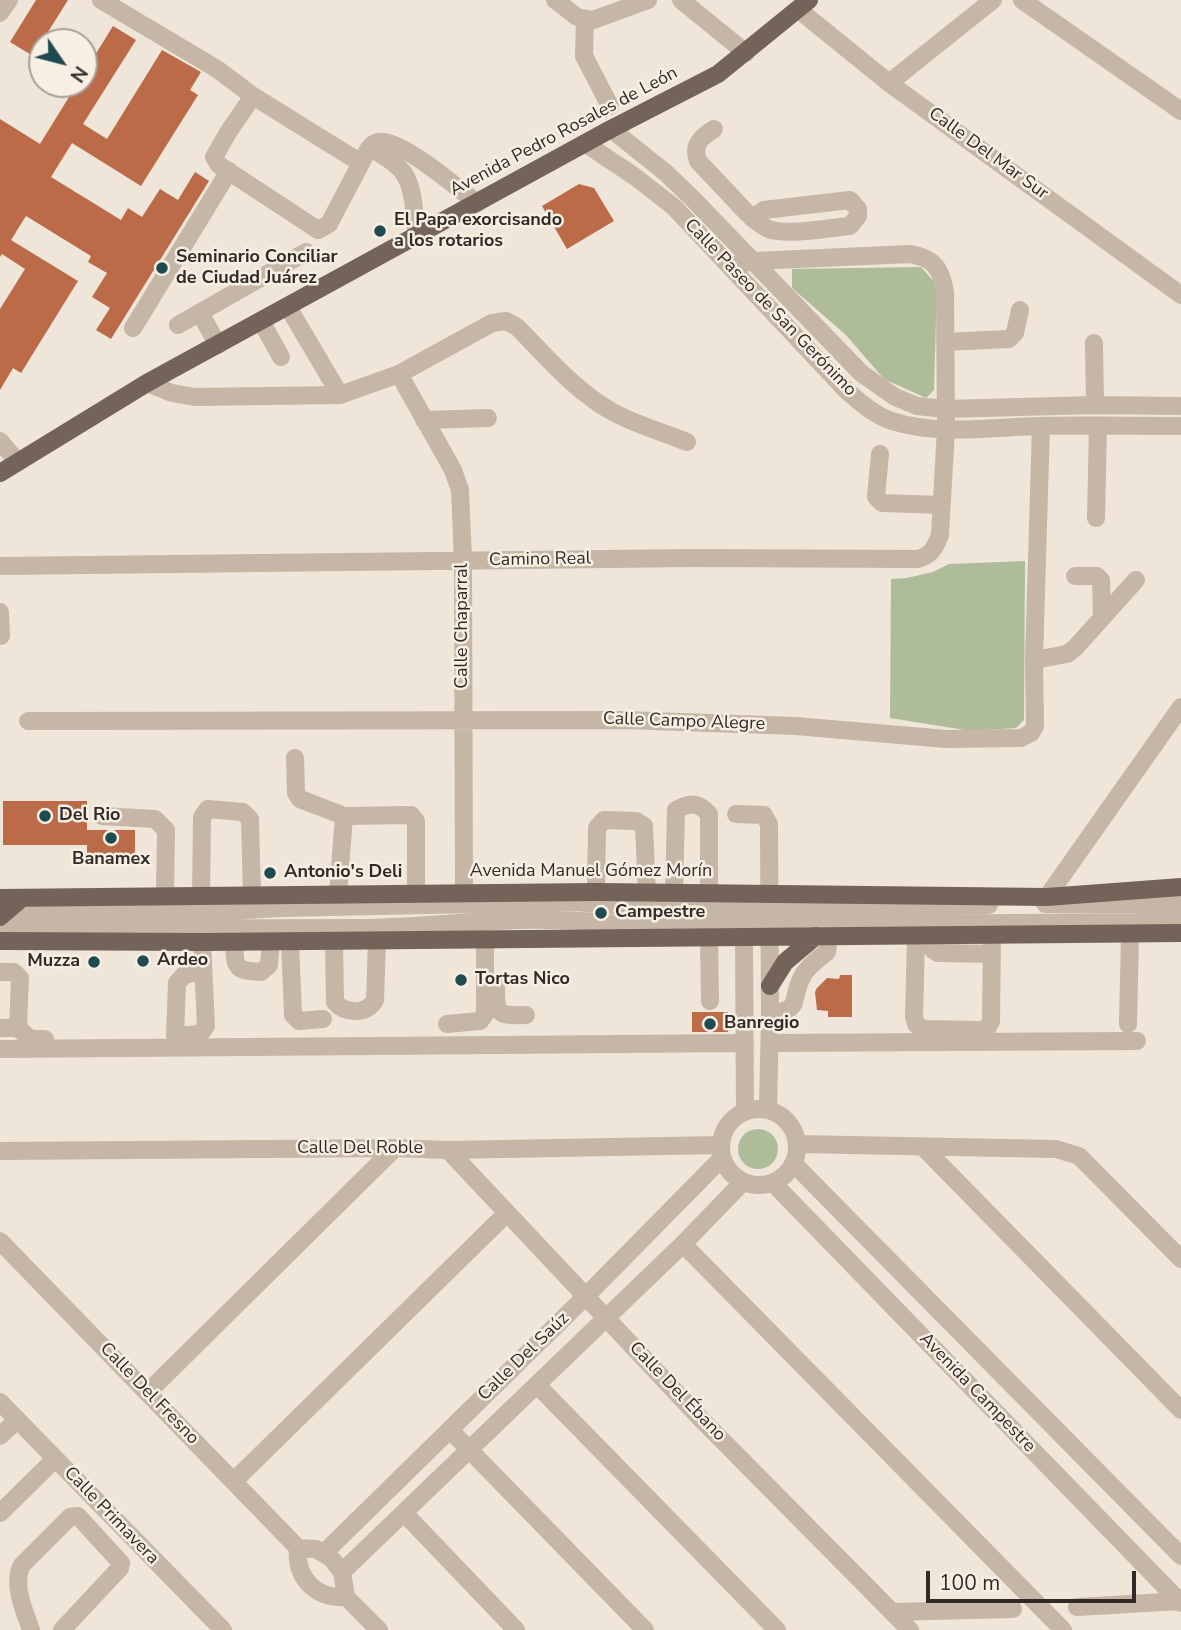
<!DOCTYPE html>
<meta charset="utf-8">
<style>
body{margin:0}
#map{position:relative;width:1181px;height:1630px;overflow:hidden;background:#efe5d9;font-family:"Nunito Sans",sans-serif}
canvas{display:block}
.north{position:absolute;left:28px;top:28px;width:70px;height:70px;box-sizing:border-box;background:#f7efe4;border:2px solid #a8a098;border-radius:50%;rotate:125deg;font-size:19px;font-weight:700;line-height:28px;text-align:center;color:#322a26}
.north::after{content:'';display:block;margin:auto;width:24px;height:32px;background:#1f4a50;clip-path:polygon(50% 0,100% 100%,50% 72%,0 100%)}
.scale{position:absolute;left:926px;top:1571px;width:210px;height:32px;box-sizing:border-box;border:4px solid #322a26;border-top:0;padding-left:9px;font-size:21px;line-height:24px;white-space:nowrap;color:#322a26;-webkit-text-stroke:5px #f7efe4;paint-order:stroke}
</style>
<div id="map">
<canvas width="1181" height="1630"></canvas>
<div class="north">N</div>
<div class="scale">100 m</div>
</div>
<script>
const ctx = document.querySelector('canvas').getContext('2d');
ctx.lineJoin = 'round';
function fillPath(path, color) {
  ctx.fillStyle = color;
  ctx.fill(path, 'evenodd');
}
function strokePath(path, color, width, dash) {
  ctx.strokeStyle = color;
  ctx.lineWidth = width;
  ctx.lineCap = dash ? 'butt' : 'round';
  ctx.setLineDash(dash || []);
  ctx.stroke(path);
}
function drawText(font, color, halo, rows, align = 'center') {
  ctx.font = font + ' "Nunito Sans",sans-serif';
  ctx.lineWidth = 5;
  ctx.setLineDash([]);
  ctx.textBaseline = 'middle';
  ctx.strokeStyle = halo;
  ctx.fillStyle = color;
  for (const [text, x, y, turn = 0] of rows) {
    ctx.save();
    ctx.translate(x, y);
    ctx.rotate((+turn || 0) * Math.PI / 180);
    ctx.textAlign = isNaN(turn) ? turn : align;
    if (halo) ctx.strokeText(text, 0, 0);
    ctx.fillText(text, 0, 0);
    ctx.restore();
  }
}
fillPath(new Path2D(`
 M921,267L937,285L934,390L926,398L884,379L846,335L792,288V269Z
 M1025,561L1024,720L1016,728L971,731L890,718L891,579L907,578L933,572L949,564Z
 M738 1149a20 20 0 1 1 40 0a20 20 0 1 1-40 0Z`), '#afbc9a');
fillPath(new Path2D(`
 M36,0H68L33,56L10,42Z
 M113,26L136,40L83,124L107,139L162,50L201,72L190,90L198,95L141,186L72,143L51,177L121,220L128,208L142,217L160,189L178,200L195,172L209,181L111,339L96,330L110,308L92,297L107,273L88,262L91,256L26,216L11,240L78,281L21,373L13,368L0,390V309L25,269L2,254L0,257V119L40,144L77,84H84V73Z
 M579,184L594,188L614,221L567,249L542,206Z
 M3,801H87V830H135V859H87V845H3Z
 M840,975H852V1017H828V1011L817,1010L815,992L817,988L827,978L839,979Z
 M692,1012H728V1032H692Z`), '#bc6b49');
strokePath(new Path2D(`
 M101,0L217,69L253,96
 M555,0L577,17L593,20L648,0
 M681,0L746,53
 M1022,0L1181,111
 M799,10L889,83L1181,295
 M0,13L9,0
 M585,20L584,56L610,106
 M889,83L993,0
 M611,129L666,173L693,199L861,373L895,397L917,406L945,409L1095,405L1181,406
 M714,129C701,137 692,145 698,161L748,214C755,220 762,227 771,230C793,235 827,228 850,226L858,216V209L850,200L764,210L752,218
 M586,144L634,176L674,207L847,391C860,402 875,416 892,421C939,436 992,427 1041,426C1088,425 1134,426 1181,426
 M370,148C381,154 394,161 402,171C415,186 414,217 417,236
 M361,163L329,224L318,230L219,165L214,157L229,131L253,96L361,163C365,156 369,144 378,142C398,136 460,190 477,203
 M288,307L340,395
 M200,313L218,345
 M261,321L281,357
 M178,325L306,252
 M133,328L229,171
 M945,342L1009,339L1015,333L1020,310
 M1094,343L1095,405
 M399,374L453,470L460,490L463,561L464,893
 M147,383L172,393L195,397L340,395L399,374L492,323L506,321L517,327C546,356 574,390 611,411C634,424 662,432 687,442
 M424,420L488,418
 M0,441L17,461
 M880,454L876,497L882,503L941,505
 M1096,518L1098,426
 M0,566L694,558L917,559C931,556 935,548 940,535L946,429L945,292C941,268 934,258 910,254L754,261L730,266
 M1075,576H1097L1101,580L1102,618
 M0,612L1,636
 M1034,660L1067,654L1075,648L1136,580
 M28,721L624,720L796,726L946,739L1021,738L1031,733L1035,726L1034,660L1041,426
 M295,758L296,793L300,799L344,816
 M736,814L764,815L769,824L770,1015L768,1110
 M102,816L155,819L166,830L165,897
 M596,892L597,828L604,820L636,821L644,826L647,893
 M674,893L676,810C690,802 698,802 709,814V893
 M338,894L344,816L411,815L416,821V893
 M201,896L202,817L208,809L243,812L250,819L252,896
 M1047,897L1181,707
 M1045,904H1181
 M0,913H195L280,908L577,902L635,908L989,905
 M0,929L367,928C453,926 539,912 624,926L1140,922L1181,918
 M744,936L745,1112
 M916,936L914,1017L916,1024L922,1029L983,1030L988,1027L991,1021L992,936
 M933,936V950L938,953L992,954
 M709,937L710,1001
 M290,941L293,1015L299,1021L323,1019
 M334,941L335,1002C345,1014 367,1015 375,1000L377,940
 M202,942L206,1026L200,1034L175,1036L177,983L184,975L203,971
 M234,942C235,967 234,971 261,972L269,965L271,941
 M0,972H14L20,978L18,1028L30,1039H45
 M496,985C496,1014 496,1016 526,1015
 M770,1015C802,1007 790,1006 800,981C805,968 817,960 827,952L829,936
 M447,1024L480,1021L485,1014V939
 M1128,1024L1130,935
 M0,1028H18
 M770,1043L1137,1041
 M0,1049L745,1043
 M721 1147a38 38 0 1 1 76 0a38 38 0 1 1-76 0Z
 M798,1144L1056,1149L1079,1156L1181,1259
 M923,1147L1181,1410
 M448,1150L702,1420L910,1630
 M0,1151L395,1148L448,1150L721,1145
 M794,1164L1181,1556
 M773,1183L1181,1603
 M0,1241L298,1548L316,1549L331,1558L342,1572L346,1597L379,1630
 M683,1244L1063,1630
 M537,1385L777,1630
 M148,1392L395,1148
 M0,1402L223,1630
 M450,1430L645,1630
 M0,1436L17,1420
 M234,1481L507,1213
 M0,1513L55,1459
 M404,1513L516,1630
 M298,1548C295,1578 316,1599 346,1597
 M324,1553L586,1296L722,1158
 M342,1572L683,1244L743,1182
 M1077,1607L1181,1601
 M892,1612L1013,1609
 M31,1630C24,1610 12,1584 22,1565L70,1517L78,1516L121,1563L120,1568L62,1630`), '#c5b6a6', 18);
strokePath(new Path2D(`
 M0,473L147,383L611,129L718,74L809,0
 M0,898L596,892L1047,897L1181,887
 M0,917L21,899
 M0,941L202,942L1181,933
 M770,986L785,962L816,936`), '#736358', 18);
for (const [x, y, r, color] of [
 [380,231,7,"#1f4a50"],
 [162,268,7,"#1f4a50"],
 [45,816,7,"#1f4a50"],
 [111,838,7,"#1f4a50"],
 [270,873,7,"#1f4a50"],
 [601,913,7,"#1f4a50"],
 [143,961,7,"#1f4a50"],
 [94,962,7,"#1f4a50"],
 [461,980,7,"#1f4a50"],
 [710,1024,7,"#1f4a50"]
]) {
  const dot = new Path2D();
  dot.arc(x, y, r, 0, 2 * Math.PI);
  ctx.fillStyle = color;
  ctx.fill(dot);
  strokePath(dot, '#f7efe4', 2.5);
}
drawText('18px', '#322a26', '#f7efe4', [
 ["Avenida Pedro Rosales de León",564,132,-28],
 ["Calle Del Mar Sur",988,154,36],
 ["Calle Paseo de San Gerónimo",770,308,46],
 ["Camino Real",540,560,-1],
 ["Calle Chaparral",463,626,-90],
 ["Calle Campo Alegre",684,722,2],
 ["Avenida Manuel Gómez Morín",591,872],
 ["Calle Del Roble",360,1149],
 ["Calle Del Saúz",524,1357,-44],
 ["Calle Del Ébano",677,1392,46],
 ["Avenida Campestre",977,1393,46],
 ["Calle Del Fresno",149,1394,46],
 ["Calle Primavera",111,1516,46]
]);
drawText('bold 18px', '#322a26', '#f7efe4', [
 ["El Papa exorcisando",394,221],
 ["a los rotarios",394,242],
 ["Seminario Conciliar",176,258],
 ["de Ciudad Juárez",176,279],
 ["Del Rio",59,816],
 ["Banamex",111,860,"center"],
 ["Antonio's Deli",284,873],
 ["Campestre",615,913],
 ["Ardeo",157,961],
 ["Muzza",80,962,"right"],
 ["Tortas Nico",475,980],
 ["Banregio",724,1024]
], 'left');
</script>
